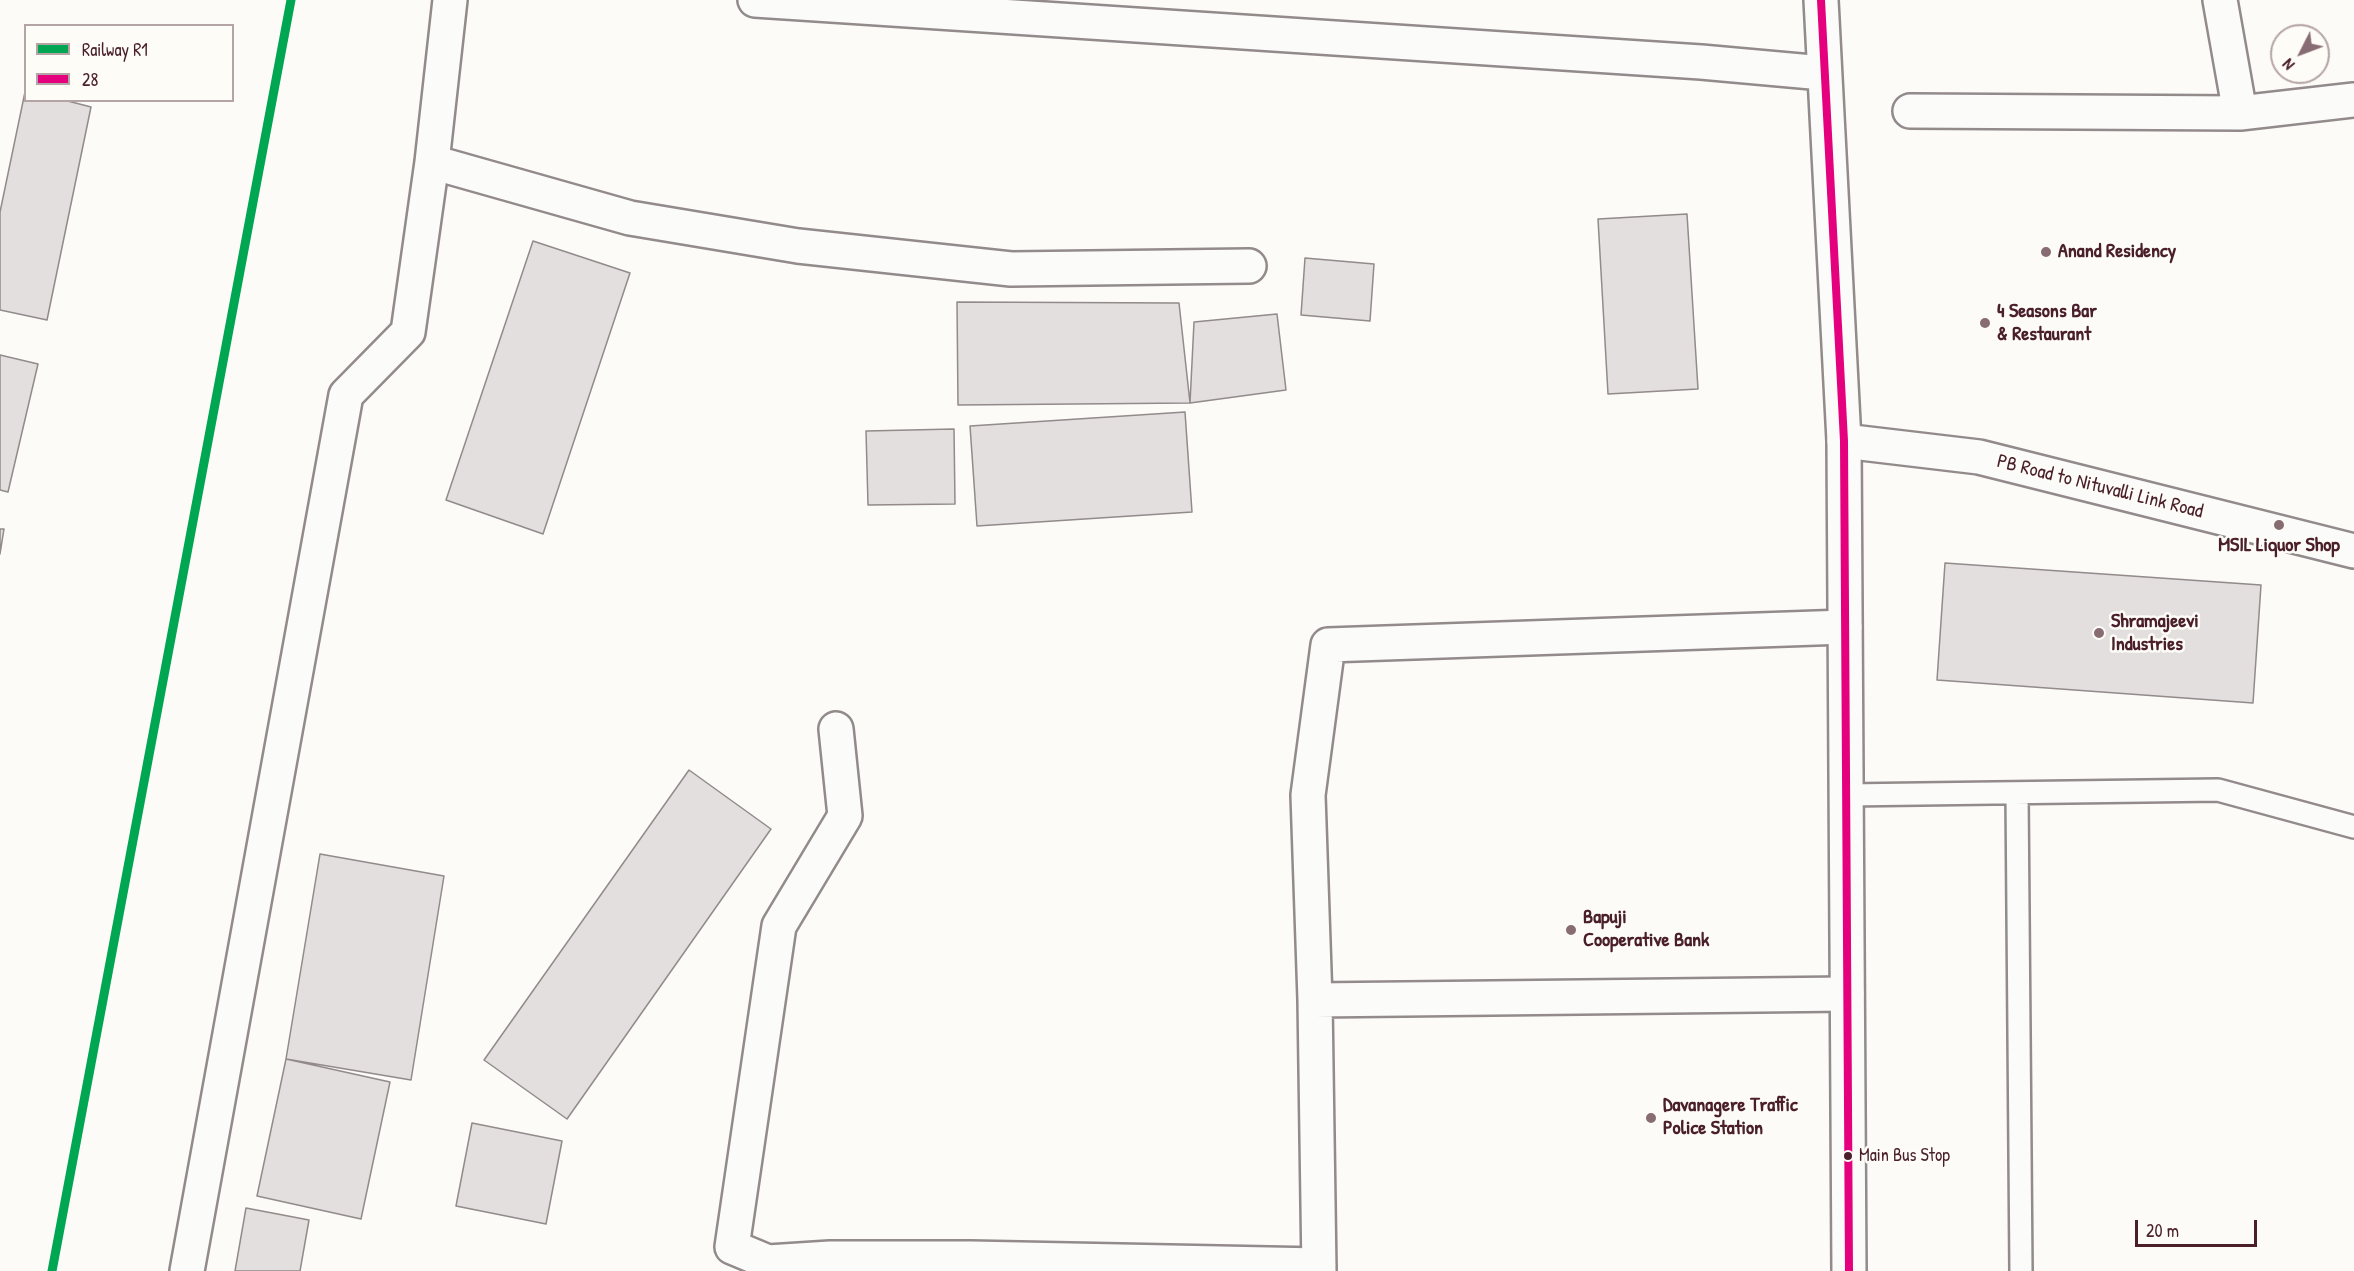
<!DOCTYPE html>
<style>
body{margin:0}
#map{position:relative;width:2354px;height:1271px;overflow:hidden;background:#fcfbf8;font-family:"Patrick Hand",sans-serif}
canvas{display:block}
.legend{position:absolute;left:24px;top:24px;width:210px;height:78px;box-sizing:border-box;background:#fdfcf7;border:2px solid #b5a4a5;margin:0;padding:8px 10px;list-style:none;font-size:18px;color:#4a1f2b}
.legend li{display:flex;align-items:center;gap:12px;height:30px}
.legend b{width:30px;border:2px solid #b5a4a5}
.north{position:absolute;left:2270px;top:24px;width:60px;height:60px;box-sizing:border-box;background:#fdfcf7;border:2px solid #b5a4a5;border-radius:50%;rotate:228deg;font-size:16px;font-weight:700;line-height:24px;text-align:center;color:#4a1f2b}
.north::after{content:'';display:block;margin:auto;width:21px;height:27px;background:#886c73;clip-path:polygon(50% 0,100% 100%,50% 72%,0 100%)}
.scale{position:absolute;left:2135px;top:1220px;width:122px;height:27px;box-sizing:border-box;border:3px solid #4a1f2b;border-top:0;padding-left:8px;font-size:18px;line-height:21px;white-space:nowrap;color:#4a1f2b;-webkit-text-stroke:4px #fdfcf7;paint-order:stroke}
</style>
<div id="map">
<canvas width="2354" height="1271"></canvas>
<ul class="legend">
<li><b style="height:8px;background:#00a651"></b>Railway R1</li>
<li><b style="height:8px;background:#e5007d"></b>28</li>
</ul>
<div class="north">N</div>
<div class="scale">20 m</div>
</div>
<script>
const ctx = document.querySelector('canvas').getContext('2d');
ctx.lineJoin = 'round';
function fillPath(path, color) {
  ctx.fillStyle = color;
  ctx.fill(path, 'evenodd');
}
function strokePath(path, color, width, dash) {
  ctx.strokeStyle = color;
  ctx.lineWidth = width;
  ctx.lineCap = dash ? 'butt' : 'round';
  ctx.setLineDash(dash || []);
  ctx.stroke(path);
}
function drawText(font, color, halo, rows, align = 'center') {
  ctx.font = font + ' "Patrick Hand",sans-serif';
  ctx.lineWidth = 5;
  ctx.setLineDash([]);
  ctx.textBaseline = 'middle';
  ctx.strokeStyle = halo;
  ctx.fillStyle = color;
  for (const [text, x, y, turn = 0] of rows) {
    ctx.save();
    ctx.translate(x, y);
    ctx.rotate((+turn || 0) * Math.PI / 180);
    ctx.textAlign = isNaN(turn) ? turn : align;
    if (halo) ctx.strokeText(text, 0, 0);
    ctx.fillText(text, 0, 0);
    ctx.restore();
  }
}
const building = new Path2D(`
 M25,92L26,100H64L91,107L47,320L0,310V212Z
 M1687,214L1698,389L1608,394L1598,219Z
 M533,241L630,273L543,534L446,500Z
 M1305,258L1374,264L1370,321L1301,315Z
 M957,302L1179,303L1190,403L958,405Z
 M1277,314L1286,390L1190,403L1194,322Z
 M0,355L38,364L8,492L0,490Z
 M1185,412L1192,512L977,526L970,426Z
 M954,429L955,504L868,505L866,431Z
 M0,529H4L0,554Z
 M1945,563L2261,585L2253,703L1937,680Z
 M689,770L771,829L567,1119L484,1060Z
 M320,854L444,876L411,1080L286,1059Z
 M286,1059L390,1082L361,1219L257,1196Z
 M472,1123L562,1141L546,1224L456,1206Z
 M246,1208L309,1220L300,1271H235Z`);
fillPath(building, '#e2dfde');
strokePath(building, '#928a8b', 1.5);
const service = new Path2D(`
 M2017,793L2021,1271
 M1846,795L2218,790L2354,827`);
const minor = new Path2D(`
 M2220,0L2240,113
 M1910,111L2240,113L2354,100
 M432,162L630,218L798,246L1011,269L1249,266
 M836,729L845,816L779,926L732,1247L768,1262L830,1258H971L1319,1265
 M1315,1000L1847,994
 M187,1271L346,395L408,332L432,162L450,0
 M1319,1271L1315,1000L1308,795L1328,645L1845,627`);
const tertiary = new Path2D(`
 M1844,441L1979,457L2354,551`);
const primary = new Path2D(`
 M755,0L1701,62L1823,73
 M1821,0L1844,441L1849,1271`);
strokePath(service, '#928a8b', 26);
strokePath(minor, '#928a8b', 38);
strokePath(tertiary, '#928a8b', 38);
strokePath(primary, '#928a8b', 38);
strokePath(service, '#fbfbf9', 21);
strokePath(minor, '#fbfbf9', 33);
strokePath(tertiary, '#fbfbf9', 33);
strokePath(primary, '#fbfbf9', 33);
strokePath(new Path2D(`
 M52,1271L291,0`), '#bbb6b6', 4.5, [9, 4.5]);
strokePath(new Path2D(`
 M1821,0L1844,441L1849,1271`), '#e5007d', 8);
strokePath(new Path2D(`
 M52,1271L291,0`), '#00a651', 9);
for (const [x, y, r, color] of [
 [2046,252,6,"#886c73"],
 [1985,323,6,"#886c73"],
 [2279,525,6,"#886c73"],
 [2099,633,6,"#886c73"],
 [1571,930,6,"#886c73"],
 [1651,1118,6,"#886c73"],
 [1848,1156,5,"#4a1f2b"]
]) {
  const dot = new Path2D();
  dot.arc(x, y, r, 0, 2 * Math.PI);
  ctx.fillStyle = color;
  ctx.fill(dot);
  strokePath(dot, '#fdfcf7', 2);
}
drawText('18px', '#4a1f2b', '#fdfcf7', [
 ["Main Bus Stop",1859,1156]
], 'left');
drawText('bold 20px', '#4a1f2b', '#fdfcf7', [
 ["Anand Residency",2058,252],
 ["4 Seasons Bar",1997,312],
 ["& Restaurant",1997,335],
 ["MSIL Liquor Shop",2279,546,"center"],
 ["Shramajeevi",2111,622],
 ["Industries",2111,645],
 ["Bapuji",1583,918],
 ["Cooperative Bank",1583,941],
 ["Davanagere Traffic",1663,1106],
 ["Police Station",1663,1129]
], 'left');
drawText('20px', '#4a1f2b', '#fdfcf7', [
 ["PB Road to Nituvalli Link Road",2100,487,14]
]);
</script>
